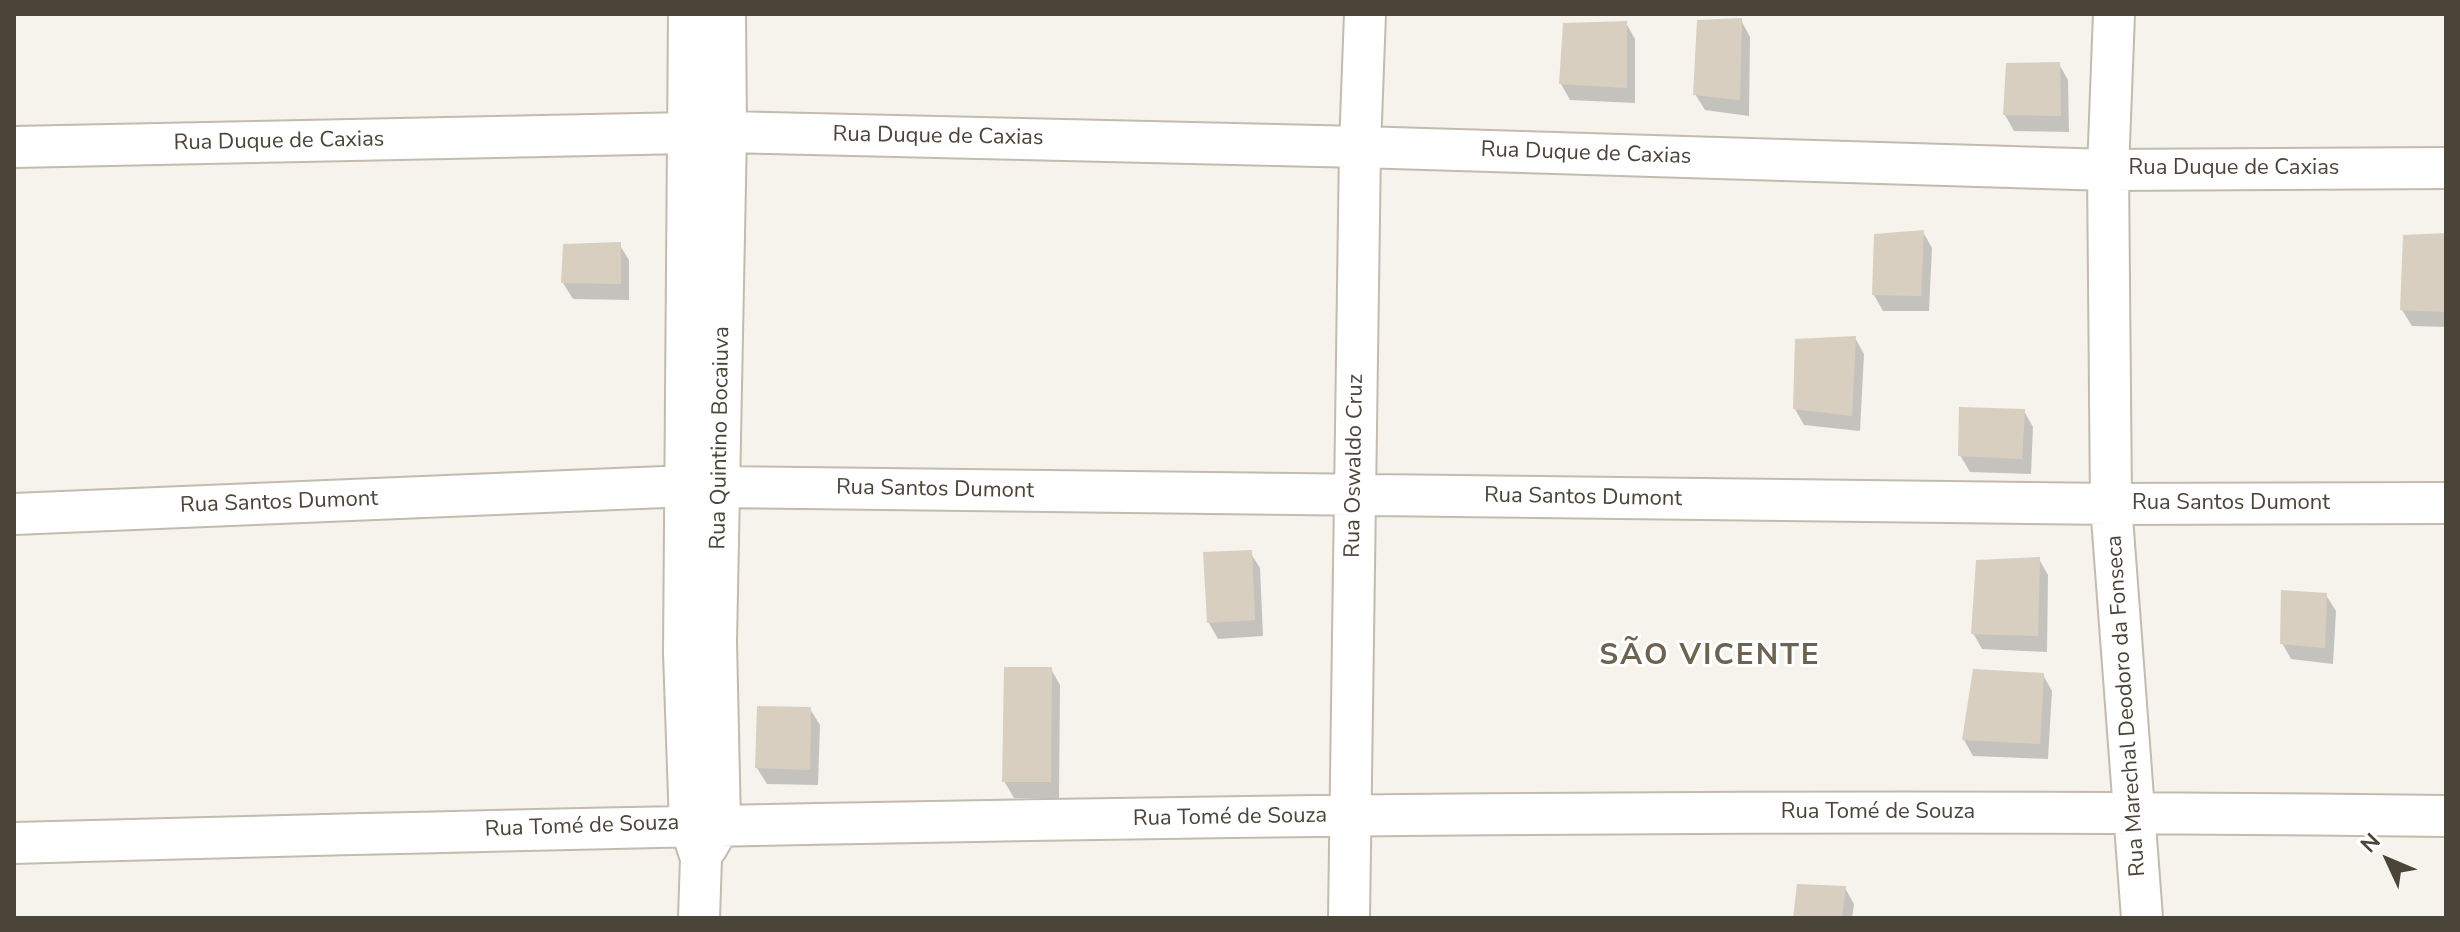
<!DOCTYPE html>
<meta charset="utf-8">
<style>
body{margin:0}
#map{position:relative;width:2460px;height:932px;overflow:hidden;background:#f6f3ec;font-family:"Nunito Sans",sans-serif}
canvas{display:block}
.frame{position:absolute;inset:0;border:16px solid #4b4439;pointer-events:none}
.north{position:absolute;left:2348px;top:820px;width:80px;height:80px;-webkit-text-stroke:6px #fff;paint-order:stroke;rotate:314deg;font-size:22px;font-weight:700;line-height:32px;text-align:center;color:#4b4439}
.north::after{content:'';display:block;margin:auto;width:28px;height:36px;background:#4b4439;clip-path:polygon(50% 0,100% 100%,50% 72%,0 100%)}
</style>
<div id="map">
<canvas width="2460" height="932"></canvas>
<div class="frame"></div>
<div class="north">N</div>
</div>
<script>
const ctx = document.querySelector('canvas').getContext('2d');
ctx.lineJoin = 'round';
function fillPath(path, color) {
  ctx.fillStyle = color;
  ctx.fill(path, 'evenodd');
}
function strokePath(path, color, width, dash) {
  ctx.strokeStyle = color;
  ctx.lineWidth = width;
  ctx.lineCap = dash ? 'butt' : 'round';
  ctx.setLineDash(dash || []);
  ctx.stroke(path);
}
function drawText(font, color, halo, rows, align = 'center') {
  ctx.font = font + ' "Nunito Sans",sans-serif';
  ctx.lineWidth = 6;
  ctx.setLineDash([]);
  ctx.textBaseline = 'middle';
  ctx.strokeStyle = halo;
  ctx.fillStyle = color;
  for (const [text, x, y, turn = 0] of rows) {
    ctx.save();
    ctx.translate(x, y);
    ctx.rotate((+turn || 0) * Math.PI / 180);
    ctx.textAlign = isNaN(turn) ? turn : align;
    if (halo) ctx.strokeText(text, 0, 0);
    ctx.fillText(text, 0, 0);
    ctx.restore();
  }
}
fillPath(new Path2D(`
 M1741,20L1750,37L1749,116L1705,110L1695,94Z
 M1626,23L1635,39V103L1570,100L1561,84Z
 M2059,64L2068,80L2069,132L2014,131L2005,115Z
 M1923,232L1932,248L1929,311H1883L1874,295Z
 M2446,235V327L2412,326L2402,310Z
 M619,244L629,260V300L573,299L563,283Z
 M1855,338L1864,354L1860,431L1804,425L1795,409Z
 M2024,411L2033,427L2031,474L1970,472L1960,455Z
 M1250,552L1260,568L1263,636L1218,639L1209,623Z
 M2039,559L2048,575L2047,652L1982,649L1973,633Z
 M2326,595L2336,611L2333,664L2291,659L2282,643Z
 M1051,669L1060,685L1059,798H1014L1004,781Z
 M2043,675L2052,691L2048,759L1973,756L1964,740Z
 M810,709L820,725L818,785L767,784L757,768Z
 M1845,888L1854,904L1852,918H1795Z`), '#0003');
fillPath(new Path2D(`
 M1742,18L1740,100L1693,95L1697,20Z
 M1627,21V88L1559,84L1563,23Z
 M2060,62L2061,116L2003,115L2006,63Z
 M1924,230L1921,296L1872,295L1874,234Z
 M2446,233V312L2400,310L2403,235Z
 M621,242V284L561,283L563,244Z
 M1856,336L1852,416L1793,409L1795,339Z
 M1959,407L2025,409L2022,459L1958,456Z
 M1252,550L1255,620L1207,623L1203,552Z
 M2040,557L2038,636L1971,634L1976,560Z
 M2281,590L2327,593L2325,648L2280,644Z
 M1004,667H1052L1051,782H1002Z
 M1973,669L2044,673L2040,744L1962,740Z
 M757,706L811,707L810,770L755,768Z
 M1797,884L1846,886L1842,918H1793Z`), '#d8cfc1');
const minor = new Path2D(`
 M689,14L684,653L690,825L701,858L699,918
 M2114,14L2108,170L2111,504L2142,918
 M726,132L1360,147L2108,170L2446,168
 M14,147L688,133
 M720,487L2111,504L2446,503
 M14,514L688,486
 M14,843C824,821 1635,805 2446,816
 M707,847L720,824L716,642L726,132L725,14
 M1349,918L1360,147L1365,14`);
strokePath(minor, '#c2bbae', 44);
strokePath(minor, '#fff', 40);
drawText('22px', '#4b4439', '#fff', [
 ["Rua Duque de Caxias",938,137,1],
 ["Rua Duque de Caxias",279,142,-1],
 ["Rua Duque de Caxias",1586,154,2],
 ["Rua Duque de Caxias",2234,169],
 ["Rua Quintino Bocaiuva",721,438,-89],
 ["Rua Oswaldo Cruz",1355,466,-89],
 ["Rua Santos Dumont",935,490,1],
 ["Rua Santos Dumont",1583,498,1],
 ["Rua Santos Dumont",279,503,-2],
 ["Rua Santos Dumont",2231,504],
 ["Rua Marechal Deodoro da Fonseca",2127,706,-94],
 ["Rua Tomé de Souza",1878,813],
 ["Rua Tomé de Souza",1230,818,-1],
 ["Rua Tomé de Souza",582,827,-2]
]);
ctx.letterSpacing = '2px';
drawText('bold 30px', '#6e6250', '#fff', [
 ["SÃO VICENTE",1710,657]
]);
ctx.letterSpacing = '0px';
</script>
